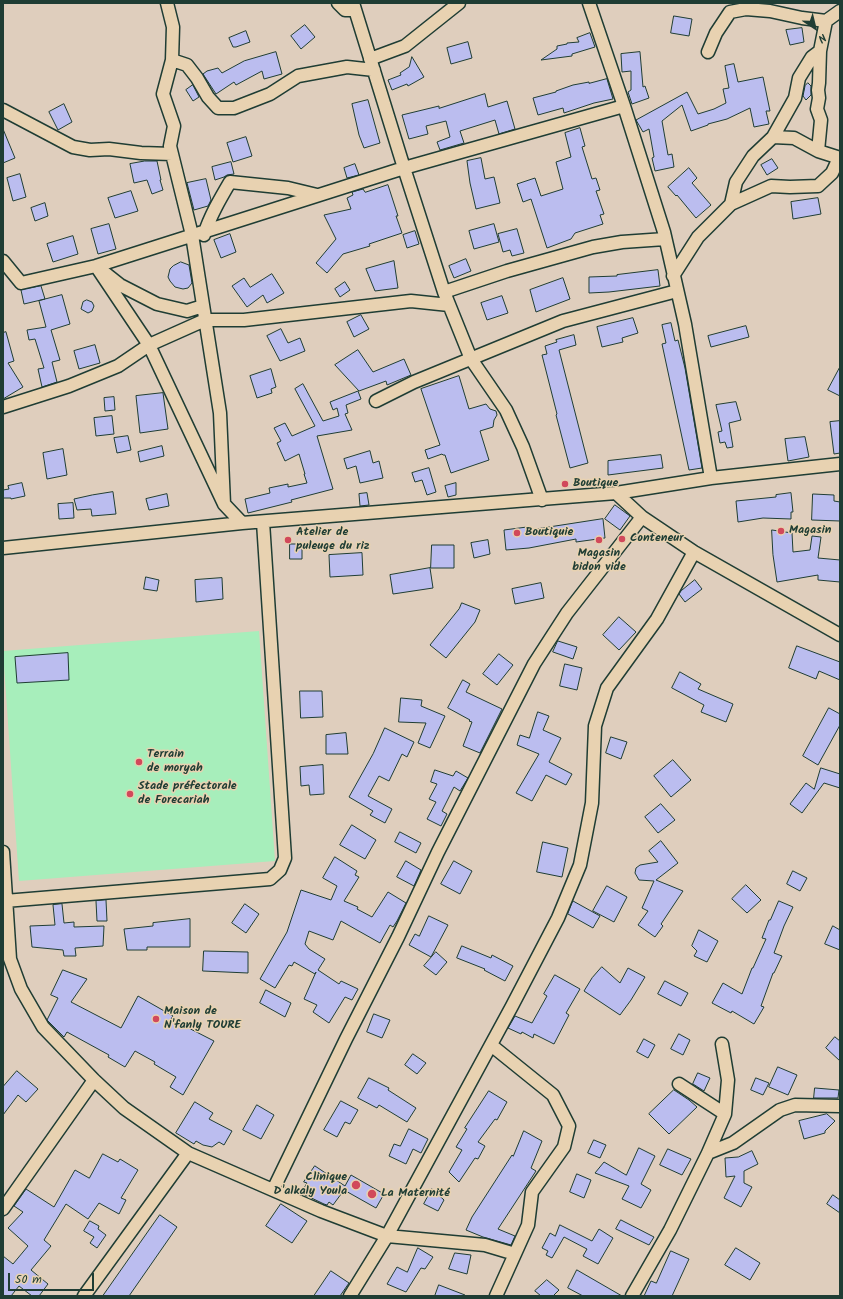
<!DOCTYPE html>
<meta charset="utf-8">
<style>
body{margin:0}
#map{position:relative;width:843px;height:1299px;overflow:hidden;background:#dfcebd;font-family:Kalam,sans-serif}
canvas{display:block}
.frame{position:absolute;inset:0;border:4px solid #1f3d34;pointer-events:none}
.north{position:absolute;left:795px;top:8px;width:40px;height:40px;-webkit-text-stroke:3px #e8d2b1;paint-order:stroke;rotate:145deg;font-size:11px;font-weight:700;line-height:16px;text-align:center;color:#1f3d34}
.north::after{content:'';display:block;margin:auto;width:14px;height:18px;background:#1f3d34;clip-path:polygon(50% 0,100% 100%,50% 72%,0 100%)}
.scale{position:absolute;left:8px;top:1273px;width:86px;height:18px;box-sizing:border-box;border:2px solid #1f3d34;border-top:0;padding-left:5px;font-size:12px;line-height:14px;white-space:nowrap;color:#1f3d34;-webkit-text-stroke:3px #e8d2b1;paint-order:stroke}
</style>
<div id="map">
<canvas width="843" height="1299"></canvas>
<div class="frame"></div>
<div class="north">N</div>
<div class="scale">50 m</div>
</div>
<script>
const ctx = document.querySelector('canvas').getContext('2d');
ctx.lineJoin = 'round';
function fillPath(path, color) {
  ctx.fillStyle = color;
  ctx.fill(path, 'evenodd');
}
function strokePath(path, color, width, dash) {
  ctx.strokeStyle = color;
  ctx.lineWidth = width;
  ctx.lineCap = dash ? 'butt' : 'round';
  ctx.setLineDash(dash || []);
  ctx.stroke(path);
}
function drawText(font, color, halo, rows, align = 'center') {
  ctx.font = font + ' Kalam,sans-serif';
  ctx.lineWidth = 3;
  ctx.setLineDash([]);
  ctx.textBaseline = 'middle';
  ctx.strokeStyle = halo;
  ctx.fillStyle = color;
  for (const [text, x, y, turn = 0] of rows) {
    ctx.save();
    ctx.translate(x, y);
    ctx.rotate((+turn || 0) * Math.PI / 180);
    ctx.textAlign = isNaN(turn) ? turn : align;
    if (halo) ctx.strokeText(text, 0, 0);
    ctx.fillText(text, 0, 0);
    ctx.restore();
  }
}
fillPath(new Path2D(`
 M259,631L275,861L19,881L3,651Z`), '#a7eebb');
const building = new Path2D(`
 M674,16L692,19L689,36L671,33Z
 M305,25L315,37L301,49L291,36Z
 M802,28L804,42L790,45L786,30Z
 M246,31L250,42L236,47H233L229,38Z
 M590,33L595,47L572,54V56L541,60L557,49V46L567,44V43L579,42L577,38Z
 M468,42L472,58L451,64L447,48Z
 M276,52L282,74L264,79L262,71L236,85L234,82L216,94L203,74L207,71L218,68L222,73L244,61Z
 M640,52L643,87L645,86L649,98L632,104L628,92L631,90V71L622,72L621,54Z
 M412,57L424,77L408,86L407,84L392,90L388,80L401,75L400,73L409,67Z
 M734,64L738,82L763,77L770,111H766L769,124L754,127L750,108L727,119L708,124V125L691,131L682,105L662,121L668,155L672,154L674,167L655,171L652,158L654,157L649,129L643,132L636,120L687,92L698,114L714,109L726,103L723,89L729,88L725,66Z
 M607,79L613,99L594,103L564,113L563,108L538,115L533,98L556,92V91L573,85L589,82V83Z
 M808,83L811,86V95L806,100L803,96L805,86Z
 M193,85L199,97L193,101L186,90Z
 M485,94L488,107L507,101L515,129L499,134L495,120L460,131L464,143L440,150L437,142L450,137L446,121L426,126L428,134L409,139L402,115L439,106V108Z
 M368,100L380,143L364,148L359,135L352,104Z
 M64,104L72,122L58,130L49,112Z
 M580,128L585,146L582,147L592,179L596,178L600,190L596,191L604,214L600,215L603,224L575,233L571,239L547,248L531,199L523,202L517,184L535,178L541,196L563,189L556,162L571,157L565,133Z
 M3,129L15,158L3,163Z
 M246,137L252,156L233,162L227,143Z
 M481,158L485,179L494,177L500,203L476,209L470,183L467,161Z
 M772,159L778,168L767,175L761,165Z
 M145,161H157L161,180H160L163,190L152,194L147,180L134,183L130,164Z
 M231,162L234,174L227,175L224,177L215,180L212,167Z
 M355,164L359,175L347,178L344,168Z
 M689,168L697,178L692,183L711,205L696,218L677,195L676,196L668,187Z
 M20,174L26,197L13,201L7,178Z
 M206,179L211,200L208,206L194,210L187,183Z
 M388,185L398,216H396L402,233L369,244L370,246L343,254L327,273L316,263L336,239L324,215L351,209L347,198L353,195L352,192L363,189L365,192Z
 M131,191L138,211L115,218L108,198Z
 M818,198L821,214L793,219L791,202Z
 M45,203L48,216L35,221L31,208Z
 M109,224L116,249L98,254L91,229Z
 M494,224L499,242L474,249L469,231Z
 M517,229L524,253L512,256L510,250L503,252L498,234Z
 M415,231L419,244L407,248L403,235Z
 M230,234L236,252L221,258L214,240Z
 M73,236L78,254L53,262L47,244Z
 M466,259L471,271L454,278L449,266Z
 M394,261L398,288L375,291L366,269Z
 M181,262L189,265L192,283L188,288L183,289L175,287L170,281L168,277L170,269L173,266Z
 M658,270L660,286L609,292L589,293V277L617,276V275Z
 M272,274L284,293L267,303L263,295L247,307L232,286L244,278L250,287Z
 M563,278L570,299L536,312L530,290Z
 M345,282L350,290L340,297L335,289Z
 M41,286L45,299L24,304L21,290Z
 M62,295L70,324L51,330L60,360L52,362L57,382L42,387L38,369L44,368L35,339L29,340L27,330L46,327L39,301Z
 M502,296L508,313L487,320L481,303Z
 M87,300L92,302L94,306L92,311L88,313L81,309L83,302Z
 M361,315L369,329L354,337L347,322Z
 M633,318L638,333L622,338L623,342L602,347L597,327Z
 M671,323L675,341L678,340L685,368L702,468L689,470L662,344L666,343L662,325Z
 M746,326L749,337L711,347L708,336Z
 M281,329L288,343L300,338L305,351L280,361L267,336Z
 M6,332L14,361L8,363L23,387L3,399V333Z
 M574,335L576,345L559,350L588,463L570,468L556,415L557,414L542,355L547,354L545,346L557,342L556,340Z
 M95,345L100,363L79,369L74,351Z
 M358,350L373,372L404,359L411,375L387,385L386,381L359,391L335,365Z
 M840,367V396L828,390Z
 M271,369L276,387L271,389L272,393L257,398L250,376Z
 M459,376L469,409L486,404L490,409L496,411L497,415L494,420L493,427L480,431L489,460L451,473L445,455H443L442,454L428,459L425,450L440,445L421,389Z
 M303,384L323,421L339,416L337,408L333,410L330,402L358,391L361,399L346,405L348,413L345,414L352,430L317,436L333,489L291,500L292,502L248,513L245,499L270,493L269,488L288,484V487L307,483L304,474H305L299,454L285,461L277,443L281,441L274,428L285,423L292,436L315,426L295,389Z
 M163,393L168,429L140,433L136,396Z
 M114,397L115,410L105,411L104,398Z
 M736,402L741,420L729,423L733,447L727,448L725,442L720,443L718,432L722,431L716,405Z
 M112,416L114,434L96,436L94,418Z
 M840,421V453L834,454L830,422Z
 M128,436L131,450L117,453L114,438Z
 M805,437L809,457L788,461L785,439Z
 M162,446L164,456L140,462L138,452Z
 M63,449L67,475L47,479L43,453Z
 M370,451L373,463L379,461L383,478L360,483L356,466L347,469L344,459Z
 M661,455L663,468L608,475V461Z
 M429,468L436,492L427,495L422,480L415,482L412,473Z
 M22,483L25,496L11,499V498H3V490L9,489L8,486Z
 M456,483V495L448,497L445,486Z
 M113,492L116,514L92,516L91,509L77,510L74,499L92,495Z
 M367,493L369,505L360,506L359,494Z
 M791,493L793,512H791V519L763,518L738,522L736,501L776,497V495Z
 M167,494L169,506L149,510L146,499Z
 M813,494L834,495V501L840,502V521L812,520Z
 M73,503L74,518L59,519L58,504Z
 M615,505L630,516L620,530L605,519Z
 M603,519L605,538L576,542V539L529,548L506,550L504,530L527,527V530Z
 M772,530L792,533L793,552L810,550L812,536L821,537L818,558L840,560V582L818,580V575L777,582L773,555Z
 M488,540L490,554L474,558L471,543Z
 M290,544H302V559H290Z
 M432,545H454V568H431Z
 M362,553L363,575L330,577L329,555Z
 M430,568L433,588L393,594L390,575Z
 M146,577L159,580L157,591L144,589Z
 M222,578L223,599L196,602L195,580Z
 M695,580L702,589L685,602L679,594L681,591Z
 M541,583L544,598L515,604L512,589Z
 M462,603L480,610L475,622L446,658L430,645L459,609Z
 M619,617L636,632L619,650L603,635Z
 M558,641L577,647L573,659L553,652Z
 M797,646L840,662V680L819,671L816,679L789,668Z
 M68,653L69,680L17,683L15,657Z
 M499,654L513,665L497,685L483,674Z
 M565,664L582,668L577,690L560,686Z
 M680,672L701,684L698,689L733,704L726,722L701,712L704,705L672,688Z
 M463,680L470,684L466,692L502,709L480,753L463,746L472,722L469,721L470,720L448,708Z
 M300,691H322L323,717L301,718Z
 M401,698L422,700L421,706L445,716L430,748L418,743L426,723L399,722Z
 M829,708L840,714V725L818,765L803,756Z
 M538,712L549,716L543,730L561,738L549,762L572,774L566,785L546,775L532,801L516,793L539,754L517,745L520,735L529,738Z
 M385,728L414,742L407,757L402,754L389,781L379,776L368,796L392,809L385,823L370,815L373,811L349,797L373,754Z
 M346,733L348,754H326V735Z
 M611,737L627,742L621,759L606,753Z
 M673,760L691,780L671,797L654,776Z
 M323,765L324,794L310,795L309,785L301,786L300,767Z
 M821,768L840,774V788L824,783L802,813L790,804L806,783L814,789Z
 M435,770L453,776L456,771L468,778L460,791L454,787L442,811L447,814L441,826L427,819L436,802L429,799L437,784L431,782Z
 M661,804L675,820L658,833L645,817Z
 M352,825L376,840L365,859L340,845Z
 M400,832L421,843L416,853L395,842Z
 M661,841L678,863L656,880L683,891L661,924L663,926L655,937L638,925L648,911L642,908L654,881L639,880L635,873L636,868L640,865L658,862L649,851Z
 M543,842L568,848L562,877L537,872Z
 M335,857L357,871L355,875L359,877L344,901L358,907L357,909L372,917L388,892L406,903L397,921L393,927L390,925L380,943L341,921L333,940L309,931L305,944L309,949L325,959L318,970L339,984L341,981L358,989L352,1000L345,997L329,1023L313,1012L317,1005L304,999L316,972L315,974L294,962L292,966L289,965L275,988L260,979L287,932L301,890L331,900L337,886L323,878Z
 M406,861L421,870L414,886L397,877Z
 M454,861L472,871L460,894L441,884Z
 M793,871L807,878L800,891L787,884Z
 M746,885L761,900L747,913L732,899Z
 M607,886L627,897L614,922L593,911Z
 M106,900L107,921H97L96,901Z
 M573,901L600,916L593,928L568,914Z
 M779,901L793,907L784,926L774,953L782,956L774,973H773L761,1006L764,1007L754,1024L732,1011L731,1013L712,1003L723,983L742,994L752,968H753L766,939L762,938L769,920H770Z
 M62,904L64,923L74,922V927L104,926L103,946L75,948L76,956H64L63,950L32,947L30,926L55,925L53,905Z
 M245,904L259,914L246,933L232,923Z
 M429,916L448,925L431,957L409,945L415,934L419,936Z
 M190,919V947H147V950H127L124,929L153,926V923Z
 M833,926L840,930V950L825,944Z
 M699,930L718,941L707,962L694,956L697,951L692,946Z
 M462,946L491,958L492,955L513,966L505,981L484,970L485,969L457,958Z
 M204,951L248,952V973L203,971Z
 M436,952L447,962L436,975L424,966Z
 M602,967L620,983L628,968L645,977L631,1000L620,1015L584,991L592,978Z
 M63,970L87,979L71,1002L121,1028L138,996L173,1016L171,1019L214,1041L183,1095L170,1087L176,1077L154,1064L155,1062L135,1051L125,1067L108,1057L109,1055L67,1032L64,1037L47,1020L58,998L51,995Z
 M555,975L580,989L566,1013L569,1015L554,1044L534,1034L533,1038L522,1032L521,1034L508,1028L515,1016L532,1023L547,996L544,994Z
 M665,981L688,993L681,1006L658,994Z
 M266,990L291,1003L285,1017L260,1003Z
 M374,1014L390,1020L382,1038L367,1032Z
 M679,1034L690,1040L683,1055L671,1049Z
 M835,1037L840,1041V1061L826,1048Z
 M644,1039L655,1045L648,1058L637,1052Z
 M413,1054L426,1063L417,1074L405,1065Z
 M778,1067L797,1075L788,1095L769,1087Z
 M17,1071L38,1089L26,1102L18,1095L3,1115V1087Z
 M698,1073L710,1078L704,1091L693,1084Z
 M369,1078L389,1088L388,1090L416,1108L407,1122L379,1105L377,1108L358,1098Z
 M756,1078L769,1083L763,1095L751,1090Z
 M815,1088L839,1090L838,1098H814Z
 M674,1090L689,1100L697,1107L669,1134L649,1114Z
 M489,1091L507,1102L497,1120L495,1119L478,1142L485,1146L478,1159L475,1158L459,1182L449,1172L462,1150L456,1147L467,1129L465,1128Z
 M341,1101L358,1110L350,1124L345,1122L337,1137L324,1130Z
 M195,1102L213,1113L209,1119L232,1131L224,1145L219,1142L212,1147L203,1145L196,1141L194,1144L176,1133Z
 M257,1105L274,1115L261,1139L243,1130Z
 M827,1114L835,1121L825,1131V1133L804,1139L799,1121Z
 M409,1129L428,1139L421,1153L413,1149L406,1164L389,1156L394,1144L400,1146Z
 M524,1131L542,1141L531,1168L536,1171L498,1229L515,1236L511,1245L483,1237L466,1230L472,1217L512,1155L513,1156Z
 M594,1140L606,1145L600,1158L588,1153Z
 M639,1148L655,1156L641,1184L651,1190L641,1208L622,1199L629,1186L595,1173L604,1162L626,1175Z
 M668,1149L691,1159L682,1175L660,1165Z
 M752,1151L758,1164L744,1171V1183L752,1187L741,1207L724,1198L735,1176L726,1177L725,1158L738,1157Z
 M103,1154L118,1162L120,1159L138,1170L121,1198L126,1200L119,1214L99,1203L88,1219L66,1204L44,1240L51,1246L31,1270L48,1284L39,1296H32L19,1286L11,1296H3V1256L13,1264L28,1246L8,1228L23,1212L14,1206L26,1189L54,1207L75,1170L89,1178Z
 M315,1166L345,1186L351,1175L384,1194L376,1208L344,1190L333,1205L329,1202L327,1205L324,1204L301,1193L307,1183L304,1182Z
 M577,1174L591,1180L584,1198L570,1192Z
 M432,1189L444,1200L438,1211L424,1204Z
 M833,1195L840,1200V1213L827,1204Z
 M281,1204L307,1221L292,1243L266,1226Z
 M160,1215L177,1227L129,1296H103Z
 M621,1220L654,1237L649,1245L616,1229Z
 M90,1221L99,1226L98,1229L106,1235L97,1248L90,1243L94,1237L84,1231Z
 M560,1225L592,1241L599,1229L613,1238L598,1264L583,1256L587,1249L564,1237L552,1258L546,1255L548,1251L542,1248L550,1233L555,1236Z
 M418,1248L433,1257L425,1269L421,1268L406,1292L387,1284L397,1267L407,1272Z
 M736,1248L760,1263L750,1280L725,1265Z
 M671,1251L689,1259L672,1296H644L651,1281L656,1283Z
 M455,1253L471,1255L467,1274L449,1269Z
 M577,1270L622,1296H583L568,1288Z
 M331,1271L349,1283L340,1296H314Z
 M547,1280L559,1290L553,1296H541L535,1291Z
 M439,1285L465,1295V1296H435Z`);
fillPath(building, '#bbbdef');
strokePath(building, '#1f3d34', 1);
const minor = new Path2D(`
 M167,3L173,27L172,60
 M338,3L345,10H355
 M353,3L404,168L444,292L471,359L506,410L523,447L542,500
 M589,3L624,106L664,232L685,324L711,478
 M708,52L716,33L730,12L746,9L770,11L802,18L826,21L840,11
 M370,59L405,46L459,3
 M3,110L73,147L90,150L109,149L141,153L172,154
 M773,137L795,98L799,78L812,57L820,51
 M818,151L821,120L817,109L819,98L818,90L819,83L820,51L826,21
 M731,204L736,182L753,156L773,137L794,138L818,151L840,158
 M204,235C210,216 220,199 230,182L288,188L317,195
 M3,261L21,283L96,266L404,168L624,106
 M673,276L698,237L731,204L771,186L790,187L818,186L832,173L839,158
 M444,292L507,271L593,247L622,242L665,239
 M203,306L187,311L157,304L120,285L96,266L149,345L224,504L242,523
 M376,401L414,382L563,321L677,291
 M3,407L69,386L118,366L149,345L205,320H244L411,301L449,305
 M616,493L642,517L694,552L840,635
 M224,504L220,413L192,235L170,146L174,126L163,94L172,60L187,65L197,78L208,97L218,108H234L270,94L298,76L347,67L374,70
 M3,548L242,523L616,493L711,478L840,464
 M3,852L10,959L21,989L43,1027L94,1080L124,1108L188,1153L321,1211L387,1236L485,1245L515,1254
 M5,901L270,879L280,870L285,858L263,522
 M491,1045L553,1095L569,1126L564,1147L532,1192L528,1225L496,1296
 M679,1084L725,1114
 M708,1153L733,1143L780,1110L795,1105L840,1106
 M273,1190L346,1039L398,937L438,852L534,664L567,613L642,517
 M3,1209L94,1080
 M84,1296L188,1153
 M350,1296L387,1236L512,1006L558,918L580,865L592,803L595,726L607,688L657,619L694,552
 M632,1296L670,1230L708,1153L725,1114L728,1080L722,1044`);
strokePath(minor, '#1f3d34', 15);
strokePath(minor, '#e8d2b1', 12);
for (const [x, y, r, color] of [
 [565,484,4,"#d1495b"],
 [781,531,4,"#d1495b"],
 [517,533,4,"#d1495b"],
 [622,539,4,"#d1495b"],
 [288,540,4,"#d1495b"],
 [599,540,4,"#d1495b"],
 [139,762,4,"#d1495b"],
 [130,794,4,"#d1495b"],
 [156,1019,4,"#d1495b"],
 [356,1185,5,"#d1495b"],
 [372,1194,5,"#d1495b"]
]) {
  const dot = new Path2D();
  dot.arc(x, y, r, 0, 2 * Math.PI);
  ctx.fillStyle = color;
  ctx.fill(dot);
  strokePath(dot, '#e8d2b1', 1.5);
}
drawText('bold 12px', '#1f3d34', '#e8d2b1', [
 ["Boutique",573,484],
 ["Magasin",789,531],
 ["Atelier de",296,533],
 ["puleuge du riz",296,547],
 ["Boutiquie",525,533],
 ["Conteneur",630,539],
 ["Magasin",599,554,"center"],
 ["bidon vide",599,568,"center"],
 ["Terrain",147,755],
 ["de moryah",147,769],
 ["Stade préfectorale",138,787],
 ["de Forecariah",138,801],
 ["Maison de",164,1012],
 ["N'fanly TOURE",164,1026],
 ["Clinique",347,1178,"right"],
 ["D'alkaly Youla",347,1192,"right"],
 ["La Maternité",381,1194]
], 'left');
</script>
